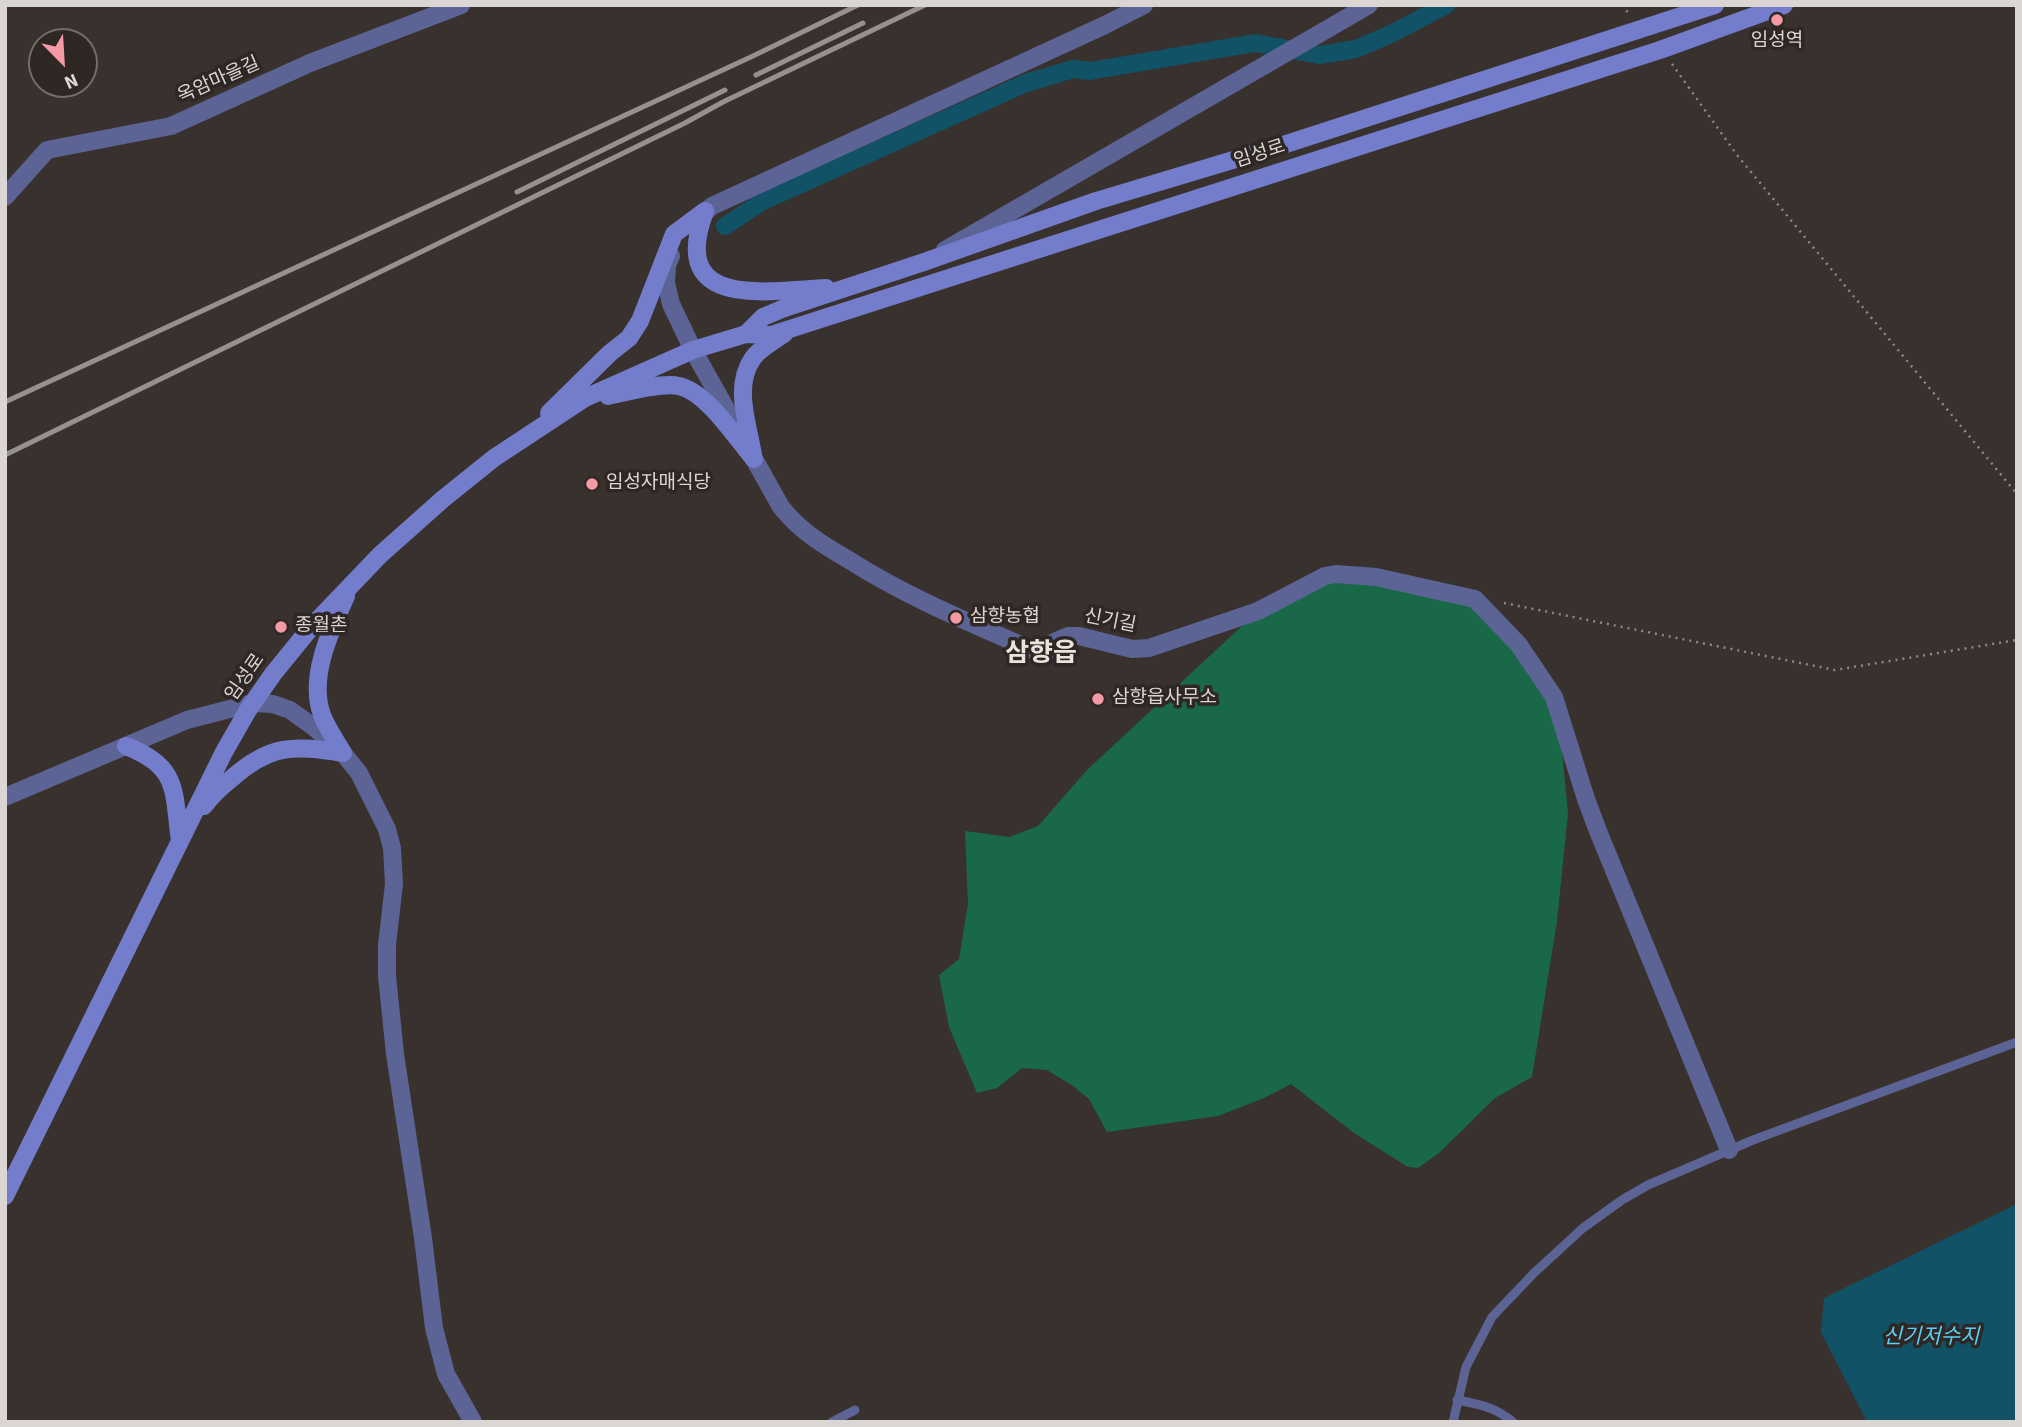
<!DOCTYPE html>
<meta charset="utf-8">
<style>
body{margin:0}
#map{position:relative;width:2022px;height:1427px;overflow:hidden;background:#39312e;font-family:"Source Sans 3",sans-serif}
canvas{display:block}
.frame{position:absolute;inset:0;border:7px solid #dbd6d4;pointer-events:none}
.north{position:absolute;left:28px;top:28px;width:70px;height:70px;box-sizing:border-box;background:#2e2724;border:2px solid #736d6a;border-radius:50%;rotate:156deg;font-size:19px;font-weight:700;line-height:28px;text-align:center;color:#dbd6d4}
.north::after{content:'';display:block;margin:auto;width:24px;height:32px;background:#f49aa5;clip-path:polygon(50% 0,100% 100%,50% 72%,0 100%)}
</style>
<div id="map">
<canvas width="2022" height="1427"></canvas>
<div class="frame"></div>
<div class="north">N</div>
</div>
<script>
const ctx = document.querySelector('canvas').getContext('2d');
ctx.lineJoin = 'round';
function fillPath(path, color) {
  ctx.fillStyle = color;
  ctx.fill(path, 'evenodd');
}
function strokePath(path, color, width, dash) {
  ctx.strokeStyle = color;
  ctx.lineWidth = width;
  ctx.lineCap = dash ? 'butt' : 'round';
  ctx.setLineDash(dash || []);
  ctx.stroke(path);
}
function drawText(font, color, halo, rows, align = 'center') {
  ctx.font = font + ' "Source Sans 3","Noto Sans KR",sans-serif';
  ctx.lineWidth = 7;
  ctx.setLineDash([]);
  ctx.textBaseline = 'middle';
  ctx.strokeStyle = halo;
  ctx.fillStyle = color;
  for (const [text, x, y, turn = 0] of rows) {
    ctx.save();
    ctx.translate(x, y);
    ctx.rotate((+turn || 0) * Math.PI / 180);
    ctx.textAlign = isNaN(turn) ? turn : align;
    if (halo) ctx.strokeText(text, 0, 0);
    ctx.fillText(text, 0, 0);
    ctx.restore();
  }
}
fillPath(new Path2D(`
 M1325,576L1475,599L1558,710L1568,813L1557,921L1532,1077L1495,1098L1439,1153L1418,1168L1408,1167L1354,1133L1291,1084L1264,1098L1218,1116L1107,1132L1089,1099L1073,1086L1047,1070L1022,1068L997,1088L977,1093L949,1027L939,975L959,959L968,904L965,831L1009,837L1038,826L1087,770L1258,611Z`), '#196948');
fillPath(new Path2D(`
 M2017,1204V1422H1867L1821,1332L1824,1298Z`), '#115266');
strokePath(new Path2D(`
 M725,226L763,201L1026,83L1073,69L1090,71L1255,43L1320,55L1356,49L1393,33L1446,5`), '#115266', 18);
strokePath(new Path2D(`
 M1622,5L1629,14
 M1672,64L1737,155L2017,494
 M1504,603L1835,670L2017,640`), '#8f8886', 2.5, [2, 5]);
strokePath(new Path2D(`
 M1457,1400C1478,1404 1495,1407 1513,1422
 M832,1422L855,1410
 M1453,1422L1466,1367L1492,1317L1534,1273L1583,1228L1622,1200L1648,1185L1753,1140L2017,1042`), '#5c6395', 9);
strokePath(new Path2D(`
 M5,197L47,150L171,126L310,63L461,5
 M694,222L712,206L1105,25L1144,5
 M671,256L667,265L666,283L671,304L693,350L781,507C800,531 823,545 849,560C910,599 978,626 1044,655L1054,642L1068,636H1079L1132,649L1149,648L1258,611L1325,576L1336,574L1376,577L1475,599L1519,645L1554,697L1586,799L1598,831L1729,1150
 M5,797L187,720L253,703L273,704L290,710L315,728L343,753L359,773L387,829L392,848L394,884L387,945V976L395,1054L423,1238L434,1328L446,1374L473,1422`), '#5c6395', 18);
strokePath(new Path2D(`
 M945,250L1369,5`), '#5c6395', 18);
strokePath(new Path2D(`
 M705,211C668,310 765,291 826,288
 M746,334L763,317L782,309L924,262L1096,201L1283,145L1715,5
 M608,396C626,392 662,382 679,386C708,393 735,437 754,459
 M549,413L610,353L629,338L640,321L674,234L705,211
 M753,455C748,424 733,386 753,358C760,348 774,341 784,334
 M126,746C180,767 173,791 180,841
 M343,753C336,741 327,728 322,715C308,677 331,630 346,596
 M204,806C212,795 221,787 231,779C270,744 294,745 343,753
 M5,1196L224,752L248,710L273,674L312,626L380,555L443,499L494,458L585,398L693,350L746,334L771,335L796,327L1660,50L1784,5`), '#737dcc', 18);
strokePath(new Path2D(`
 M756,75L863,23
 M517,192L725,90
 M5,402L753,56L858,5
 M5,455L685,123L723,102L925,5`), '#97918e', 5);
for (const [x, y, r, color] of [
 [1777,20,7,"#f49aa5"],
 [592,484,7,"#f49aa5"],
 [956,618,7,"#f49aa5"],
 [281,627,7,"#f49aa5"],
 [1098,699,7,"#f49aa5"]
]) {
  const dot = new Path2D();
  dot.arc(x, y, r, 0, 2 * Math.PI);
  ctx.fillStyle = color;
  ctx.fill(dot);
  strokePath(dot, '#2e2724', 2.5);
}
drawText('19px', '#dbd6d4', '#2e2724', [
 ["임성역",1777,42,"center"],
 ["임성자매식당",606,484],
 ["삼향농협",970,618],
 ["종월촌",295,627],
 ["삼향읍사무소",1112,699]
], 'left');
drawText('19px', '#dbd6d4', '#2e2724', [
 ["옥암마을길",219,81,-24],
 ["임성로",1260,155,-18],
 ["신기길",1110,622,11],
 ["임성로",246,678,-55]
]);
drawText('italic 21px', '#5bcef6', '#2e2724', [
 ["신기저수지",1931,1338]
]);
drawText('bold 26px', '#ebe1dd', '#2e2724', [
 ["삼향읍",1041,655]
]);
</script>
